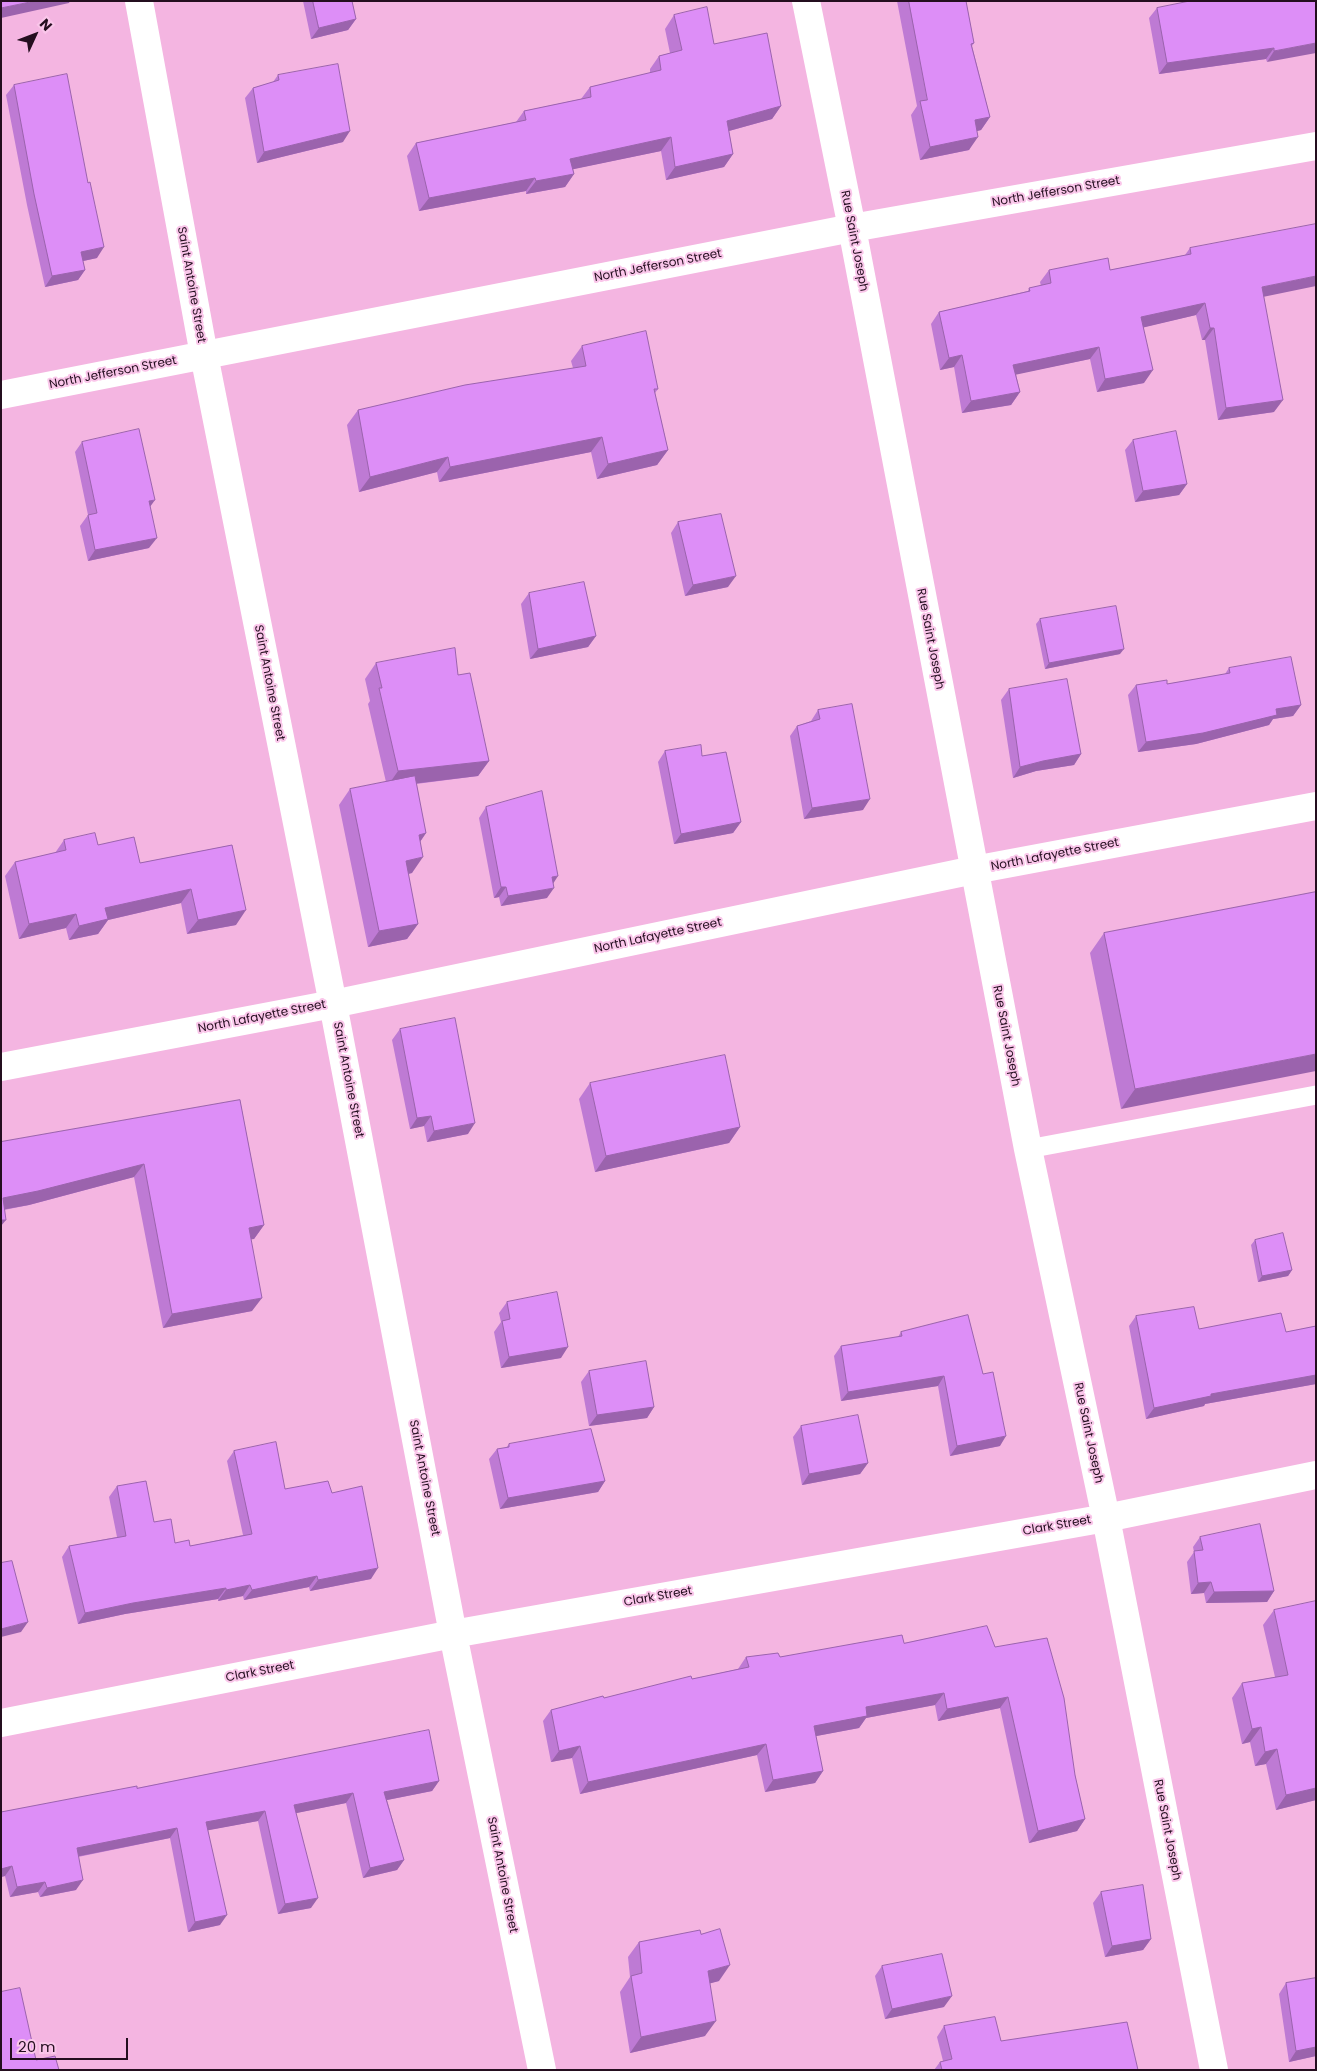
<!DOCTYPE html>
<style>
body{margin:0}
#map{position:relative;width:1317px;height:2071px;overflow:hidden;background:#f4b5e1;font-family:Poppins,sans-serif}
canvas{display:block}
.frame{position:absolute;inset:0;border:2px solid #240e1f;pointer-events:none}
.north{position:absolute;left:10px;top:10px;width:50px;height:50px;-webkit-text-stroke:4px #fac6ea;paint-order:stroke;rotate:47deg;font-size:14px;font-weight:700;line-height:20px;text-align:center;color:#240e1f}
.north::after{content:'';display:block;margin:auto;width:18px;height:22px;background:#240e1f;clip-path:polygon(50% 0,100% 100%,50% 72%,0 100%)}
.scale{position:absolute;left:10px;top:2038px;width:118px;height:22px;box-sizing:border-box;border:2px solid #240e1f;border-top:0;padding-left:6px;font-size:15px;line-height:18px;white-space:nowrap;color:#240e1f;-webkit-text-stroke:4px #fac6ea;paint-order:stroke}
</style>
<div id="map">
<canvas width="1317" height="2071"></canvas>
<div class="frame"></div>
<div class="north">N</div>
<div class="scale">20 m</div>
</div>
<script>
const ctx = document.querySelector('canvas').getContext('2d');
ctx.lineJoin = 'round';
function strokePath(path, color, width, dash) {
  ctx.strokeStyle = color;
  ctx.lineWidth = width;
  ctx.lineCap = dash ? 'butt' : 'round';
  ctx.setLineDash(dash || []);
  ctx.stroke(path);
}
function fillPath(path, color) {
  ctx.fillStyle = color;
  ctx.fill(path, 'evenodd');
}
function drawText(font, color, halo, rows, align = 'center') {
  ctx.font = font + ' Poppins,sans-serif';
  ctx.lineWidth = 4;
  ctx.setLineDash([]);
  ctx.textBaseline = 'middle';
  ctx.strokeStyle = halo;
  ctx.fillStyle = color;
  for (const [text, x, y, turn = 0] of rows) {
    ctx.save();
    ctx.translate(x, y);
    ctx.rotate((+turn || 0) * Math.PI / 180);
    ctx.textAlign = isNaN(turn) ? turn : align;
    if (halo) ctx.strokeText(text, 0, 0);
    ctx.fillText(text, 0, 0);
    ctx.restore();
  }
}
strokePath(new Path2D(`
 M1028,1149L1316,1095`), '#fff', 19);
strokePath(new Path2D(`
 M139,1L204,355L333,1004L453,1634L542,2070
 M806,1L852,228L1028,1149L1106,1518L1214,2070
 M1,395L852,228L1316,146
 M1,1723L453,1634L1106,1518L1316,1475`), '#fff', 28);
strokePath(new Path2D(`
 M1,1067L333,1004L974,870L1316,806`), '#fff', 28);
fillPath(new Path2D(`
 M303,1H352L356,19L348,30L311,39Z
 M897,1H966L974,43L972,46L990,117L981,130L977,131L969,150L920,160L911,115L917,106Z
 M1316,1L1267,62L1266,59L1159,74L1149,18L1157,8Z
 M674,15L714,44L781,106L772,119L729,131L733,154L724,167L666,180L661,151L573,169L574,174L565,187L526,194V191L419,211L407,156L416,143L516,122L524,111L581,99L590,87L650,73V69L659,56L670,53L665,29Z
 M278,75L343,142L257,163L245,98L253,88L273,82Z
 M14,85L97,258L83,261L85,270L78,280L45,287L27,205L6,95Z
 M1190,248L1264,297L1274,412L1218,420L1205,340H1202L1196,315L1144,327V383L1097,392L1090,359L1016,374L1020,392L1011,405L962,413L954,367L940,370L931,324L939,312L1028,291L1029,288L1041,286L1040,282L1049,270H1110L1185,255Z
 M582,346L658,389L655,393L668,450L657,465L597,479L591,452L439,482L437,472L359,492L347,425L358,410L573,368L571,361Z
 M1133,440L1187,484L1179,495L1135,502L1125,450Z
 M82,442L150,507L149,548L88,561L80,526L88,515L75,452Z
 M678,522L728,587L685,596L671,533Z
 M529,593L596,636L588,647L530,659L521,604Z
 M1040,619L1120,654L1045,669L1036,624Z
 M376,663L458,675L489,761L478,776L416,784L426,833L420,842L412,873L408,874L418,924L407,939L368,947L339,805L350,789L386,782L368,704L370,701L365,679Z
 M1229,668L1301,705L1293,716L1273,719L1269,725L1196,744L1138,752L1128,695L1136,685L1167,684L1225,674Z
 M1009,689L1081,754L1074,765L1036,771L1013,778L1001,700Z
 M818,710L863,810L804,819L790,736L797,726L811,721Z
 M665,751L702,756L741,822L733,833L674,844L658,762Z
 M486,807L547,898L501,906L499,897L494,898L479,818Z
 M64,840L98,845L140,863L232,845L236,925L187,934L181,903L108,920L98,934L69,940L66,928L19,939L5,876L15,862L55,853Z
 M1316,892L1121,1109L1090,953L1104,933Z
 M400,1029L468,1134L427,1142L424,1126L410,1129L392,1040Z
 M590,1083L740,1127L729,1143L595,1172L579,1099Z
 M240,1100L264,1225L254,1239H251L252,1311L163,1328L134,1177L29,1205L4,1210L1,1142Z
 M1255,1240L1292,1270L1288,1276L1258,1282L1251,1245Z
 M507,1302L561,1358L501,1368L494,1332L501,1322L499,1313Z
 M968,1315L1000,1446L950,1456L938,1386L841,1401L834,1356L841,1346L898,1337L901,1332Z
 M1136,1316L1199,1329L1286,1332L1316,1326V1384L1205,1404L1204,1406L1146,1419L1129,1326Z
 M589,1371L654,1407L647,1418L589,1426L581,1382Z
 M801,1426L868,1463L860,1474L802,1485L793,1437Z
 M509,1444L605,1481L598,1492L500,1509L489,1459L497,1449L506,1448Z
 M234,1451L285,1489L332,1493L371,1579L310,1591L309,1587L244,1600L243,1596L218,1601V1599L125,1614L78,1624L62,1557L69,1546L117,1537L109,1497L117,1486L175,1543L190,1546L243,1535L227,1461Z
 M1200,1537L1274,1591L1267,1602L1206,1603L1204,1593L1191,1594L1187,1562L1194,1552L1193,1547Z
 M1274,1610L1316,1800L1276,1810L1266,1764L1255,1766L1250,1742L1242,1744L1232,1698L1242,1683L1275,1677L1263,1625Z
 M904,1643L995,1647L1075,1775L1085,1819L1077,1831L1029,1843L1000,1708L938,1721L935,1705L866,1718L859,1728L816,1736L823,1771L815,1783L765,1792L757,1755L580,1794L572,1758L551,1762L543,1721L551,1710L738,1669L746,1657H780Z
 M439,1781L432,1791L387,1800L404,1860L397,1870L363,1878L346,1803L296,1813L311,1908L278,1914L258,1821L208,1830L220,1925L188,1932L170,1838L78,1857L76,1890L40,1897L38,1892L10,1897L5,1876L1,1877V1812L137,1788Z
 M1101,1892L1151,1939L1143,1950L1105,1957L1093,1903Z
 M639,1942L719,1981L710,1983L705,2036L630,2053L620,1992L630,1977L628,1957Z
 M882,1966L944,2007L885,2019L875,1976Z
 M1316,1978V2056L1289,2062L1279,1994L1286,1983Z
 M944,2026L1001,2041L1138,2070H934L940,2062L943,2061L937,2037Z`), '#be7ad4');
fillPath(new Path2D(`
 M35,1H70L69,3L1,18V8Z
 M356,19L348,30L311,39L319,28Z
 M1316,43V53L1267,62L1274,51Z
 M1274,48L1266,59L1159,74L1167,63Z
 M781,106L772,119L718,134L727,121Z
 M990,117L981,130L966,134L975,120Z
 M350,131L343,142L257,163L264,152Z
 M671,137L661,151L560,172L570,159Z
 M978,137L969,150L920,160L930,147Z
 M733,154L724,167L666,180L675,167Z
 M574,174L565,187L526,194L536,181Z
 M535,178L526,191L419,211L429,198Z
 M104,247L97,258L74,263L81,252Z
 M85,270L78,280L45,287L52,276Z
 M1316,276V286L1253,299L1262,287Z
 M1205,303L1196,315L1133,330L1141,317Z
 M1210,328H1214L1205,340H1202Z
 M1099,347L1090,359L1005,377L1013,365Z
 M962,355L954,367L940,370L949,358Z
 M1153,370L1144,383L1097,392L1105,379Z
 M1020,392L1011,405L962,413L971,401Z
 M1283,400L1274,412L1218,420L1226,408Z
 M602,437L591,452L439,482L450,467Z
 M668,450L657,465L597,479L608,464Z
 M448,457L437,472L359,492L370,477Z
 M1187,484L1179,495L1135,502L1143,491Z
 M155,500L147,511L149,501Z
 M157,538L149,548L88,561L95,550Z
 M736,576L728,587L685,596L693,585Z
 M596,636L588,647L530,659L538,649Z
 M1124,649L1120,654L1045,669L1049,663Z
 M1301,705L1293,716L1273,719L1269,725L1196,744L1138,752L1146,742L1276,709Z
 M1081,754L1074,765L1036,771L1013,778L1020,767L1043,761Z
 M489,761L478,776L387,787L398,771Z
 M870,799L863,810L804,819L812,808Z
 M741,822L733,833L674,844L681,834Z
 M426,833L415,849L419,835Z
 M423,857L412,873L395,877L406,861Z
 M558,876L551,887L552,877Z
 M501,887H506L499,897L494,898Z
 M554,888L547,898L501,906L508,896Z
 M191,889L181,903L108,920L98,934L69,940L79,926L105,908Z
 M246,910L236,925L187,934L198,920Z
 M76,914L66,928L19,939L29,924Z
 M418,924L407,939L368,947L379,931Z
 M1316,1054V1071L1121,1109L1135,1089Z
 M431,1116L424,1126L410,1129L417,1118Z
 M475,1123L468,1134L427,1142L434,1131Z
 M740,1127L729,1143L595,1172L606,1156Z
 M144,1164L134,1177L29,1205L1,1210L3,1198Z
 M1,1220H6L1,1226Z
 M264,1225L254,1239L239,1241L249,1228Z
 M1292,1270L1288,1276L1258,1282L1262,1276Z
 M262,1298L252,1311L163,1328L172,1314Z
 M568,1347L561,1358L501,1368L509,1357Z
 M1316,1375V1384L1205,1404L1204,1406L1146,1419L1154,1408L1211,1394Z
 M944,1376L938,1386L841,1401L848,1392Z
 M654,1407L647,1418L589,1426L597,1415Z
 M1006,1436L1000,1446L950,1456L957,1446Z
 M868,1463L860,1474L802,1485L809,1474Z
 M605,1481L598,1492L500,1509L508,1498Z
 M378,1568L371,1579L310,1591L318,1580Z
 M317,1576L309,1587L244,1600L252,1590Z
 M1211,1582L1204,1593L1191,1594L1198,1583Z
 M250,1585L243,1596L218,1601L226,1590Z
 M226,1588L218,1599L125,1614L78,1624L85,1613L133,1603Z
 M1274,1591L1267,1602L1206,1603L1214,1592Z
 M28,1622L21,1632L1,1637V1629Z
 M944,1693L935,1705L866,1718L859,1728L806,1738L814,1726L866,1707Z
 M1008,1697L1000,1708L938,1721L947,1709Z
 M1261,1727L1250,1742L1242,1744L1252,1729Z
 M766,1744L757,1755L580,1794L588,1782Z
 M580,1746L572,1758L551,1762L559,1751Z
 M1277,1749L1266,1764L1255,1766L1265,1752Z
 M823,1771L815,1783L765,1792L773,1780Z
 M439,1781L432,1791L377,1802L384,1792Z
 M1316,1788V1800L1276,1810L1286,1795Z
 M353,1793L346,1803L287,1815L294,1805Z
 M265,1811L258,1821L199,1832L206,1822Z
 M1085,1819L1077,1831L1029,1843L1038,1831Z
 M177,1828L170,1838L70,1858L77,1848Z
 M404,1860L397,1870L363,1878L370,1868Z
 M12,1866L5,1876L1,1877V1869Z
 M83,1880L76,1890L40,1897L47,1888Z
 M45,1882L38,1892L10,1897L17,1887Z
 M318,1898L311,1908L278,1914L285,1904Z
 M227,1915L220,1925L188,1932L195,1922Z
 M1151,1939L1143,1950L1105,1957L1112,1946Z
 M730,1965L719,1981L697,1987L708,1971Z
 M952,1996L944,2007L885,2019L892,2009Z
 M716,2021L705,2036L630,2053L641,2037Z
 M1316,2047V2056L1289,2062L1296,2051Z`), '#9b63ad');
const building = new Path2D(`
 M1,1H35L1,8Z
 M313,1H352L356,19L319,28Z
 M909,1H966L974,43L971,44L990,117L975,120L978,137L930,147L920,101L927,100Z
 M1190,1H1316V43L1274,51V48L1167,63L1157,8Z
 M707,7L714,44L767,33L781,106L727,121L733,154L675,167L671,137L570,159L574,174L536,181L535,178L429,198L416,143L526,120L524,111L591,97L590,87L661,70L659,56L682,50L674,15Z
 M338,64L350,131L264,152L253,88L279,80L278,75Z
 M67,74L88,183L90,182L104,247L81,252L85,270L52,276L34,194L14,85Z
 M1316,224V276L1262,287L1283,400L1226,408L1214,328H1210L1205,303L1141,317L1153,370L1105,379L1099,347L1013,365L1020,392L971,401L962,355L949,358L939,312L1030,291L1029,288L1051,283L1049,270L1108,258L1110,270L1191,254L1190,248Z
 M646,331L658,389H654L668,450L608,464L602,437L450,467L448,457L370,477L358,410L465,385L586,366L582,346Z
 M139,429L155,500L149,501L157,538L95,550L88,515L97,513L82,442Z
 M1176,431L1187,484L1143,491L1133,440Z
 M721,514L736,576L693,585L678,522Z
 M584,582L596,636L538,649L529,593Z
 M1116,606L1124,649L1049,663L1040,619Z
 M455,648L458,675L470,673L489,761L398,771L379,688H382L376,663Z
 M1291,657L1301,705L1276,709L1277,715L1203,733L1146,742L1136,685L1167,680V684L1230,673L1229,668Z
 M1067,679L1081,754L1043,761L1020,767L1009,689Z
 M852,704L870,799L812,808L797,726L820,719L818,710Z
 M701,745L702,756L726,752L741,822L681,834L665,751Z
 M415,776L426,833L419,835L423,857L406,861L418,924L379,931L350,789Z
 M542,791L558,876L552,877L554,888L508,896L506,887H501L486,807Z
 M95,833L98,845L134,837L140,863L232,845L246,910L198,920L191,889L105,908L108,919L79,926L76,914L29,924L15,862L66,850L64,840Z
 M1316,892V1054L1135,1089L1104,933Z
 M455,1018L475,1123L434,1131L431,1116L417,1118L400,1029Z
 M725,1055L740,1127L606,1156L590,1083Z
 M240,1100L264,1225L249,1228L262,1298L172,1314L144,1164L38,1191L3,1198L6,1220H1V1142Z
 M1283,1233L1292,1270L1262,1276L1255,1240Z
 M557,1292L568,1347L509,1357L502,1321L510,1319L507,1302Z
 M1194,1307L1199,1329L1281,1313L1286,1332L1316,1326V1375L1211,1394V1396L1154,1408L1136,1316Z
 M968,1315L983,1374L993,1372L1006,1436L957,1446L944,1376L848,1392L841,1346L902,1336L901,1332Z
 M646,1361L654,1407L597,1415L589,1371Z
 M858,1415L868,1463L809,1474L801,1426Z
 M591,1429L605,1481L508,1498L497,1449L509,1447V1444Z
 M276,1442L285,1489L328,1481L332,1493L362,1486L378,1568L318,1580L317,1576L252,1590L250,1585L226,1590V1588L133,1603L85,1613L69,1546L126,1536L117,1486L146,1481L154,1522L171,1519L175,1543L189,1540L190,1546L252,1534L234,1451Z
 M1260,1524L1274,1591L1214,1592L1211,1582L1198,1583L1194,1551L1203,1550L1200,1537Z
 M12,1561L28,1622L1,1629V1563Z
 M1316,1601V1788L1286,1795L1277,1749L1265,1752L1261,1727L1252,1729L1242,1683L1288,1675L1274,1610Z
 M987,1626L995,1647L1047,1638L1064,1698L1075,1775L1085,1819L1038,1831L1008,1697L947,1709L944,1693L866,1707L867,1716L814,1726L823,1771L773,1780L766,1744L588,1782L580,1746L559,1751L551,1710L603,1696L604,1698L691,1676L692,1679L749,1667L746,1657L778,1653L780,1657L902,1635L904,1643Z
 M429,1730L439,1781L384,1792L404,1860L370,1868L353,1793L294,1805L318,1898L285,1904L265,1811L206,1822L227,1915L195,1922L177,1828L77,1848L83,1880L47,1888L45,1882L17,1887L12,1866L1,1869V1812L137,1786V1788Z
 M1143,1885L1151,1939L1112,1946L1101,1892Z
 M720,1929L730,1965L708,1971L716,2021L641,2037L631,1976L642,1973L639,1942L700,1930L701,1934Z
 M942,1954L952,1996L892,2009L882,1966Z
 M1316,1978V2047L1296,2051L1286,1983Z
 M20,1988L36,2060L55,2056L59,2070H1V1992Z
 M995,2017L1001,2041L1127,2022L1138,2070H942L940,2062L952,2059L944,2026Z`);
fillPath(building, '#dd8ef7');
strokePath(building, '#9b63ad', 1);
drawText('12px', '#240e1f', '#fac6ea', [
 ["North Jefferson Street",1056,192,-10],
 ["Rue Saint Joseph",854,241,79],
 ["North Jefferson Street",658,266,-11],
 ["Saint Antoine Street",191,285,80],
 ["North Jefferson Street",113,373,-11],
 ["Rue Saint Joseph",930,639,79],
 ["Saint Antoine Street",269,683,79],
 ["North Lafayette Street",1055,855,-11],
 ["North Lafayette Street",658,936,-12],
 ["North Lafayette Street",262,1017,-11],
 ["Rue Saint Joseph",1006,1036,79],
 ["Saint Antoine Street",348,1080,79],
 ["Rue Saint Joseph",1088,1433,78],
 ["Saint Antoine Street",424,1478,79],
 ["Clark Street",1057,1526,-10],
 ["Clark Street",658,1597,-10],
 ["Clark Street",260,1672,-11],
 ["Rue Saint Joseph",1167,1830,79],
 ["Saint Antoine Street",502,1875,79]
]);
</script>
